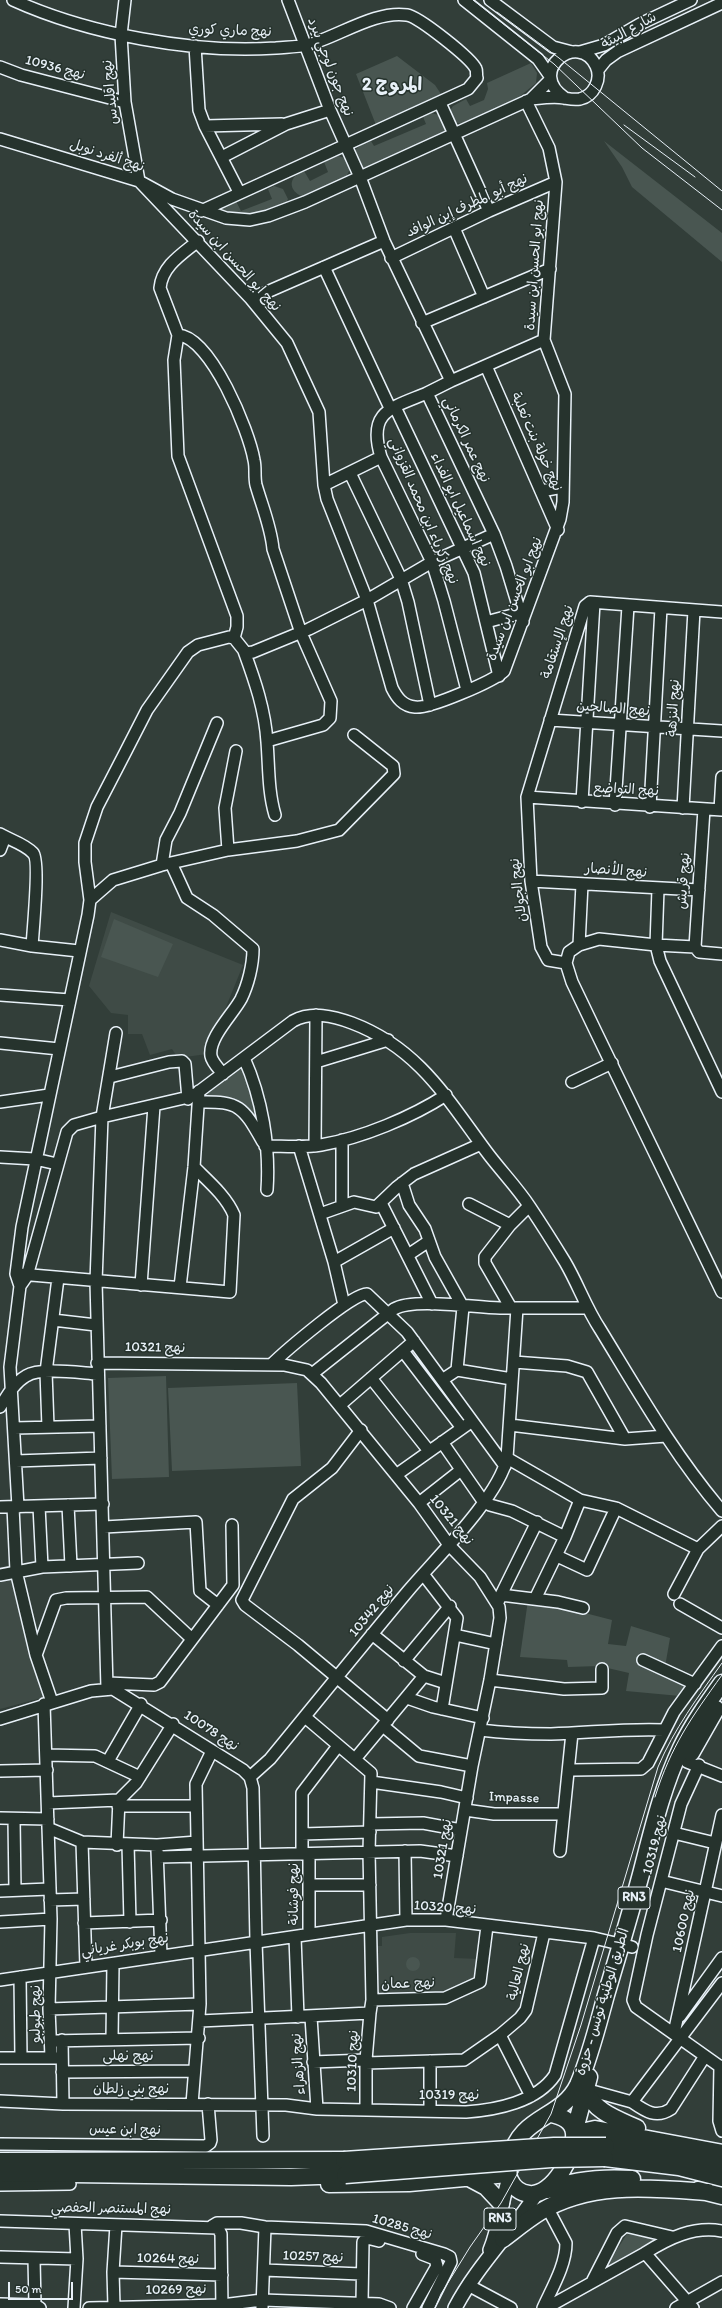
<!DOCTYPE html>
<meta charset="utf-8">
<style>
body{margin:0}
#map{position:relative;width:722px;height:2308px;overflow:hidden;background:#323e39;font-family:Itim,sans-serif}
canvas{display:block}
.scale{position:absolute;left:8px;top:2282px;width:65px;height:18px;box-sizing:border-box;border:2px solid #e8f1f8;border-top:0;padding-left:5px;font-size:12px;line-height:14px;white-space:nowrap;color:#e8f1f8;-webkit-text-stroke:3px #26332d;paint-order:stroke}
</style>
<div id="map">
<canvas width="722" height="2308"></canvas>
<div class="scale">50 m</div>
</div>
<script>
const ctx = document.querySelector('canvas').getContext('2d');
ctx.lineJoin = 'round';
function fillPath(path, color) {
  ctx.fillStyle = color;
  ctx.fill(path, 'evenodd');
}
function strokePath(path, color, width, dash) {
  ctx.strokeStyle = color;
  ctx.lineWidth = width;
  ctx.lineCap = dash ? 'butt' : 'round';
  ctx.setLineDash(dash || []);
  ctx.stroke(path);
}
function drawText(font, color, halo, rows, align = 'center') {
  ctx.font = font + ' Itim,"Playpen Sans Arabic",sans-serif';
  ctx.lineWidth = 3;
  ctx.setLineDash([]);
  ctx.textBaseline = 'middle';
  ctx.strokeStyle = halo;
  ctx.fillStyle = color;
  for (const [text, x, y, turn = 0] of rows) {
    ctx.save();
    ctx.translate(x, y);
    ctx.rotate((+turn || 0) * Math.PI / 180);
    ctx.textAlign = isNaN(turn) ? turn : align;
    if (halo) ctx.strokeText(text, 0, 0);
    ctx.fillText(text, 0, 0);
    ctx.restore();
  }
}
fillPath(new Path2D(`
 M111,912L243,965L207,1054L178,1058L172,1049L150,1055L142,1034H128V1015L111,1013L89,986Z
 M12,1575L49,1696L0,1709V1579Z
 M410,1933H456L454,1958L479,1959L477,1980L445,1995L376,1997V1946H382V1937Z`), '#3f4b46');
fillPath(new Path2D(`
 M397,56L435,85L443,97L376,125L356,74Z
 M531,63L537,73L536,83L513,102L465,125L454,122L449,112L453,106L466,99L470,106L484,100L488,89L487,83Z
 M431,113L442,116L447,127L443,134L371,167H358L353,152L361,145L371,141L374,146L426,124L423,117Z
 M604,141L722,233V262L632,187L622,167Z
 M338,156L345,158L350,169L345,180L307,197C298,197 288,188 293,179C295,175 300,173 304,171L310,181L328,172L324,162Z
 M274,186L283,189L288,199L285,206C254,217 243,216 211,210L235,199L241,211L272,199L268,189Z
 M114,919L173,944L158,977L101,957Z
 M242,1066L250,1084L256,1120L245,1105L204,1096L223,1079Z
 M166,1376L169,1477L112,1479L108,1378Z
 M297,1383L301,1466L172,1471L168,1388Z
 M528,1600L558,1606L612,1620L608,1644L626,1646L631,1626L670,1638L665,1667L693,1679L680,1696L626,1691L629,1673L599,1666L568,1667L567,1660L520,1657Z
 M406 1964a7 7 0 1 1 14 0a7 7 0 1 1-14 0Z
 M627,2234L661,2240L605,2268Z`), '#495651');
const minor = new Path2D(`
 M13,0C88,34 195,54 276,48C286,47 297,47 307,45C338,37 375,10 407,15C419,17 471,58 476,69C477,71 476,75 477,78L468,89L201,211
 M125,0L121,35L125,102L139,181L251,299L287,343L319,412L324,485L327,499L367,600L392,688C397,698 403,706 415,707C429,709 494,681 504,671L560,519L563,502L565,394L544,340L556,182L549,148L526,101
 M288,0L330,110L360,177L384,241L451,381L427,393L494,534L506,566L523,622
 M464,0L538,59L550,76
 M490,0L553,47L572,52
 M195,46L199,110L205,126L239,192
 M580,52L604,45L640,24L691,0
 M0,67L21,75L125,102
 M598,70L606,60L617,52L722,3
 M551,79L531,99C541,98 554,96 564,98C570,99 574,100 580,99C594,96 602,79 596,66C579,30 525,71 565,98
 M440,103L489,211
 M205,126L282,124
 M0,139L139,181L172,199L226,218L250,220L268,216L305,202L531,99
 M222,157L286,124L330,110
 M454,228L484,297
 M198,241C182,254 162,266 160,288L178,335L174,360L178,456L237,616V627L234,638
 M391,258L489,211L556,182
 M324,267L390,408
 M251,299L384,241
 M422,323L550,269
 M178,335C211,337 249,431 254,460C256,468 254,476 256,485C262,506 271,527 273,549L301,633L331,701L330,718L323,725L267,741
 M486,366L558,530
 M451,381L544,340
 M427,393C391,408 367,411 381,457L432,562L444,601L467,690
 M395,407L474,573L499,676
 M350,473L401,579L408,602L430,705
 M324,485L381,457
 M541,491L563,487
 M486,622L520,613
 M244,651C255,681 265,710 267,742C269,767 268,791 275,815
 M550,720L722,731
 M527,797L722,810
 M582,802L594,603
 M615,805L628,606
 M650,807L661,608
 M683,808L694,610
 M704,809L695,947L699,952L722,954
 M720,810L722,777
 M0,834C10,840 25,844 33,853C40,860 33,931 32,946
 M0,850L5,837
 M228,850L225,808L236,751
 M171,863L187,898L213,915L253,949C253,965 248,985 241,999C233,1014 208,1038 211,1056C212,1062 219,1069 223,1074
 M162,865L166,840L180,813L217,723
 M531,881L699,890
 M658,889L656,945L660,961L722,1092
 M90,900L113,880L162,865L228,850L297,841L339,830L394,774L393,766L354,735
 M0,940L32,946L79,951
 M579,945L582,884
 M695,947L656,945L599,939L579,945L569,952L566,963L572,982L596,1032L722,1292
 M566,963L548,960L541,947L531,881L527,797L585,606L590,602L722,612
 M0,995L70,1000
 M0,1043L59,1049
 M244,1058C262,1098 270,1146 267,1190
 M316,1062L388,1040
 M110,1077L169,1062L182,1061L185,1064L188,1099
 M572,1082L612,1063
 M0,1102L49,1095
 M199,1102C240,1101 243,1107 263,1142
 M342,1140V1205
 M265,1146C283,1146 304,1148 321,1145C362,1138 412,1117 446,1095
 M299,1146L334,1262L344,1305
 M315,1146L316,1015
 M0,1157L35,1159L57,1164
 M402,1183L409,1205L425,1229L435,1257L463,1307L457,1370L442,1380
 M381,1203L432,1304
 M469,1204L510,1225
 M320,1214L354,1202L376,1207L397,1187L414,1174L481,1144
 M408,1255L429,1241
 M334,1262L394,1228
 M20,1274L230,1292L234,1215C226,1196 208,1181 194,1167
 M141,1285L154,1106
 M20,1286L16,1274L22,1227L88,915L90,900L85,862V843L97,807L126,751L147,710L188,652L198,645L229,637L234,638L246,653L253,652L309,629L367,600L432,562L494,534
 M180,1287L194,1167L199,1091
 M511,1308L485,1263V1257L510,1225L529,1206
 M53,1320L96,1325
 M403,1351L462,1428
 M514,1362L567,1366L587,1372L625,1439
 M97,1363L284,1365L307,1370L321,1383L419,1503L449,1545L480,1577L499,1607L500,1618L490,1680L472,1766L446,1920
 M271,1365C283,1353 355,1291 367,1294L407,1332L505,1466
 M457,1370L512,1379
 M312,1374L394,1309C414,1297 475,1308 500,1308C529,1308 558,1308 587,1308
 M371,1378L429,1451
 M340,1405L414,1341
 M0,1407C7,1396 14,1383 26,1376C40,1367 80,1373 97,1374
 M510,1425L625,1439L666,1436
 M48,1427L46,1372L58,1278
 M14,1428L100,1426
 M361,1430L332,1468L293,1499L242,1600L245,1605L298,1645L388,1720
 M442,1442L483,1501L490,1505L512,1511L565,1537
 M507,1458L580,1500L616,1508L698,1549L722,1526
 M16,1461L101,1458
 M396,1475L468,1424
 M419,1503L461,1470
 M68,1505L71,1566
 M39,1506L42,1567
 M0,1507L103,1504
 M13,1507L16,1571L36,1655L52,1702
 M18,1507L10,1367L20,1286L27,1276L67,1132L74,1125L102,1117L193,1096L293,1021C312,1011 333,1016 352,1023C418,1048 446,1097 486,1151C500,1170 517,1187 530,1207C542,1225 554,1244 565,1262C578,1284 586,1308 600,1329C638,1391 674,1455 722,1511
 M104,1527L196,1522L200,1591L218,1605
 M557,1556L587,1570L616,1508
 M423,1574L457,1618L442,1709
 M0,1575L42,1567L138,1563
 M674,1594L698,1549
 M501,1595L537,1522
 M535,1599L565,1537L580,1500
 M498,1602L501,1595L558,1602L583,1608
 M680,1604L722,1628
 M372,1634L424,1676L446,1683
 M455,1635L496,1644
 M36,1655L56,1600L66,1598L147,1597L192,1639
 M643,1660L695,1684
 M404,1661L450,1606
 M490,1680L564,1689L602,1688V1669
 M108,1683L154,1685L160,1682L233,1585L232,1525
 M107,1688L96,1282L102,1117L116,1033
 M407,1698L433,1707L483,1718
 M44,1704L51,1919L49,2009L51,2057
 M0,1719L91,1691L113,1689L243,1770L250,1777L253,1788L256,1942L263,2136
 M383,1726L419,1756L472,1766
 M480,1730C504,1733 527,1734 551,1734C589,1733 627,1728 665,1730
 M46,1755L95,1756L140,1777
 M355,1759L424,1676
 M108,1761L141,1704
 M687,1762L722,1776
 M699,1765L681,1804L647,1935L633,2000L636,2007L722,2068
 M0,1771L47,1770
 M568,1772L572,1733
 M250,1777L270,1759C316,1703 362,1646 408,1591C436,1558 498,1498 507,1458L517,1308
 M371,1782L441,1792L467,1798
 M48,1803L119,1800
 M118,1806H196
 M465,1810L494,1814H563
 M0,1818L48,1819
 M14,1819L15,1890
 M370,1824L423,1823L461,1830
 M48,1828L82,1842L157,1845L197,1842
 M674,1833L715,1843
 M302,1834L370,1832
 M82,1842L86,1967
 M128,1844L130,1922
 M117,1845L119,1800L136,1783L173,1724
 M157,1850L161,1955
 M405,1851L406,1920
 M560,1851L568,1772L572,1770L641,1769L648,1763L674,1712L722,1646
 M302,1854V1793L338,1746
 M158,1857L420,1851L457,1856
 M661,1881L722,1896
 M309,1885H370
 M0,1891L49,1889
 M50,1900L84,1899
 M0,1922L51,1919
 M84,1923L161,1920
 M309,1934V1854
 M295,1937L298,2017
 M20,1977L21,2058
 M0,1980L406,1920H446L594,1938L632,1947
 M372,2000L445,1998L480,1982L487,1926
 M49,2009L200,2004
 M680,2016L722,1958
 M311,2017L317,2109
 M200,2021L370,2013L372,2000L369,1852L371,1773L305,1717
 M674,2033L722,1815
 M112,2039L113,1964
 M62,2040L63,2104
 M51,2041L199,2038
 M0,2058H57
 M430,2061V2110
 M313,2062L366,2060
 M366,2063L464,2060L500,2035
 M720,2066L719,2121L722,2131
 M62,2072L193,2071
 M585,2089L632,2102L722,1983
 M531,2096L500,2035L520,2018L526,2010L544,1933
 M0,2101L63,2104L286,2105L317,2109L466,2112C496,2110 537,2102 555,2075L594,1938
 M632,2102C645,2111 656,2119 671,2109L705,2056
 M192,2104L200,2004L196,1784L212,1751
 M366,2110V2060L370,2013
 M0,2144L206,2146L210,2143L211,2140L208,2104
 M0,2185L70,2184
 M0,2221L218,2228L221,2234L222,2308
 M212,2226L217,2223H241L265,2227L366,2231L444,2254L450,2257L451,2262L428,2308
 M645,2253C669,2238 693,2226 722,2231
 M0,2257L77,2259
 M34,2259L35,2305
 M264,2270L361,2274
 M113,2272L222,2275
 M593,2280L617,2233L625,2226L672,2237
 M468,2285L511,2308
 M362,2303L363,2242L367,2238L379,2241
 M0,2304L35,2305L40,2308
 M114,2306L113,2272L116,2225
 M74,2308L77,2259L75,2224
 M89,2308L222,2305L262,2300L379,2304L390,2308
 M262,2308L265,2227
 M413,2308L437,2266L435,2259L422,2254
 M543,2308C552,2288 566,2265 566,2243L548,2209
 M546,2308L645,2253L693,2308
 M676,2308L722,2282`);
const major = new Path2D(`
 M490,2250C500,2226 501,2202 509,2178
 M455,2308C477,2266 511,2233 537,2193`);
const highway = new Path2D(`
 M691,1753L716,1709
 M585,2089C594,2112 617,2119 637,2128
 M551,2114C561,2116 573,2121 574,2133C576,2153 553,2197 529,2194C520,2193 513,2187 510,2180C507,2174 509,2166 510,2160C519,2115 561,2120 578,2085C590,2057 598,2024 606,1995C618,1955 630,1915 641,1874C652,1832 662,1788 681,1748C692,1725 707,1704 722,1683
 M574,2133L589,2077
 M606,2146L682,2156L722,2166
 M572,2147L586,2131L595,2129L722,2153
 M605,2158L679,2167L722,2178
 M0,2161L344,2160
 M0,2173L291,2177L345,2175
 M471,2179L486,2187L501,2203
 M329,2184L409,2183L508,2174
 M547,2190C575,2179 602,2177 632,2179
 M698,2190L722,2196
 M503,2239C515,2230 527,2220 540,2212C591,2181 652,2188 708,2192`);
strokePath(minor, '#e8f1f8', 14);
strokePath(major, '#e8f1f8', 16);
strokePath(highway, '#e8f1f8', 19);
strokePath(minor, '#26332d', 11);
strokePath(major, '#26332d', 13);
strokePath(highway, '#26332d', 16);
strokePath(new Path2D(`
 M473,0L554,64L642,148L722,210
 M497,12L559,58L722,191
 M624,125L695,177
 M655,1797C671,1746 691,1718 722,1675
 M435,2308L441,2294L470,2247L501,2203L551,2114L581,2025L658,1767C674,1729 698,1697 722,1663`), '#e8f1f8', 1);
const highwayBridge = new Path2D(`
 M344,2160L554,2146H606
 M345,2175L551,2159L605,2158`);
strokePath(highwayBridge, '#e8f1f8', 19, []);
strokePath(highwayBridge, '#26332d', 16);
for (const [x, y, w] of [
 [634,1898,32],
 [500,2219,32]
]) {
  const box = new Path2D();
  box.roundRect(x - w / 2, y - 11, w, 22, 3);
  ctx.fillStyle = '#26332d';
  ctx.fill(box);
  strokePath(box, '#e8f1f8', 1);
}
drawText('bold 13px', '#e8f1f8', null, [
 ["RN3",634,1898],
 ["RN3",500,2219]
]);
drawText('14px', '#e8f1f8', '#26332d', [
 ["نهج ماري كوري",230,31,2],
 ["شارع البيئة",629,31,-29],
 ["نهج جون لوجي بيرد",330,67,69],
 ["نهج 10936",55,68,15],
 ["نهج اقليدس",111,92,-96],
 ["نهج ألفرد نوبل",107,156,18],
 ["نهج أبو المطرف إبن الوافد",467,206,-25],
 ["نهج ابو الحسن ابن سيدة",234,261,48],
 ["نهج ابو الحسن ابن سيدة",535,265,-86],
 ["نهج عمر الكرماني",466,440,65],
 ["نهج خولة بنت ثعلبة",536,442,66],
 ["نهج اسماعيل ابو الفداء",460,510,65],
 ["نهج زكرياء ابن محمد القزواني",423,511,67],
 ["نهج ابو الحسن ابن سيدة",515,599,-69],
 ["نهج الإستقامة",558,642,-72],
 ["نهج النزهة",674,708,-87],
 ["نهج الصالحين",613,709,4],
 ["نهج التواضع",626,790,3],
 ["نهج الأنصار",616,871,4],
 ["نهج قريش",684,881,-86],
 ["نهج الجولان",519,890,-97],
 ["نهج 10321",155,1348,1],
 ["نهج 10321",451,1520,51],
 ["نهج 10342",372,1611,-51],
 ["نهج 10078",211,1731,33],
 ["Impasse",514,1798,2],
 ["نهج 10319",655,1845,-76],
 ["نهج 10321",443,1849,-81],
 ["نهج فوشانة",294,1894,-90],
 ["نهج 10320",445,1908,4],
 ["نهج 10600",684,1921,-78],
 ["نهج بوبكر غرياني",125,1945,-9],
 ["نهج العالية",519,1972,-77],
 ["نهج عمان",408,1984,-2],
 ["الطريق الوطنية تونس - حزوة",603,2002,-73],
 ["نهج طبولبو",36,2014,-90],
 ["نهج نهلى",128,2056],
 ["نهج 10310",353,2061,-88],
 ["نهج الزهراء",299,2064,-94],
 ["نهج بني زلطان",131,2089],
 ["نهج 10319",449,2095],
 ["نهج ابن عيس",125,2130,1],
 ["نهج المستنصر الحفصي",111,2209,1],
 ["نهج 10285",402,2227,16],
 ["نهج 10257",313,2257,2],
 ["نهج 10264",168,2259,1],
 ["نهج 10269",176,2290,-1]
]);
drawText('bold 18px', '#e8f1f8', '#26332d', [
 ["المروج 2",392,85]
]);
</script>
